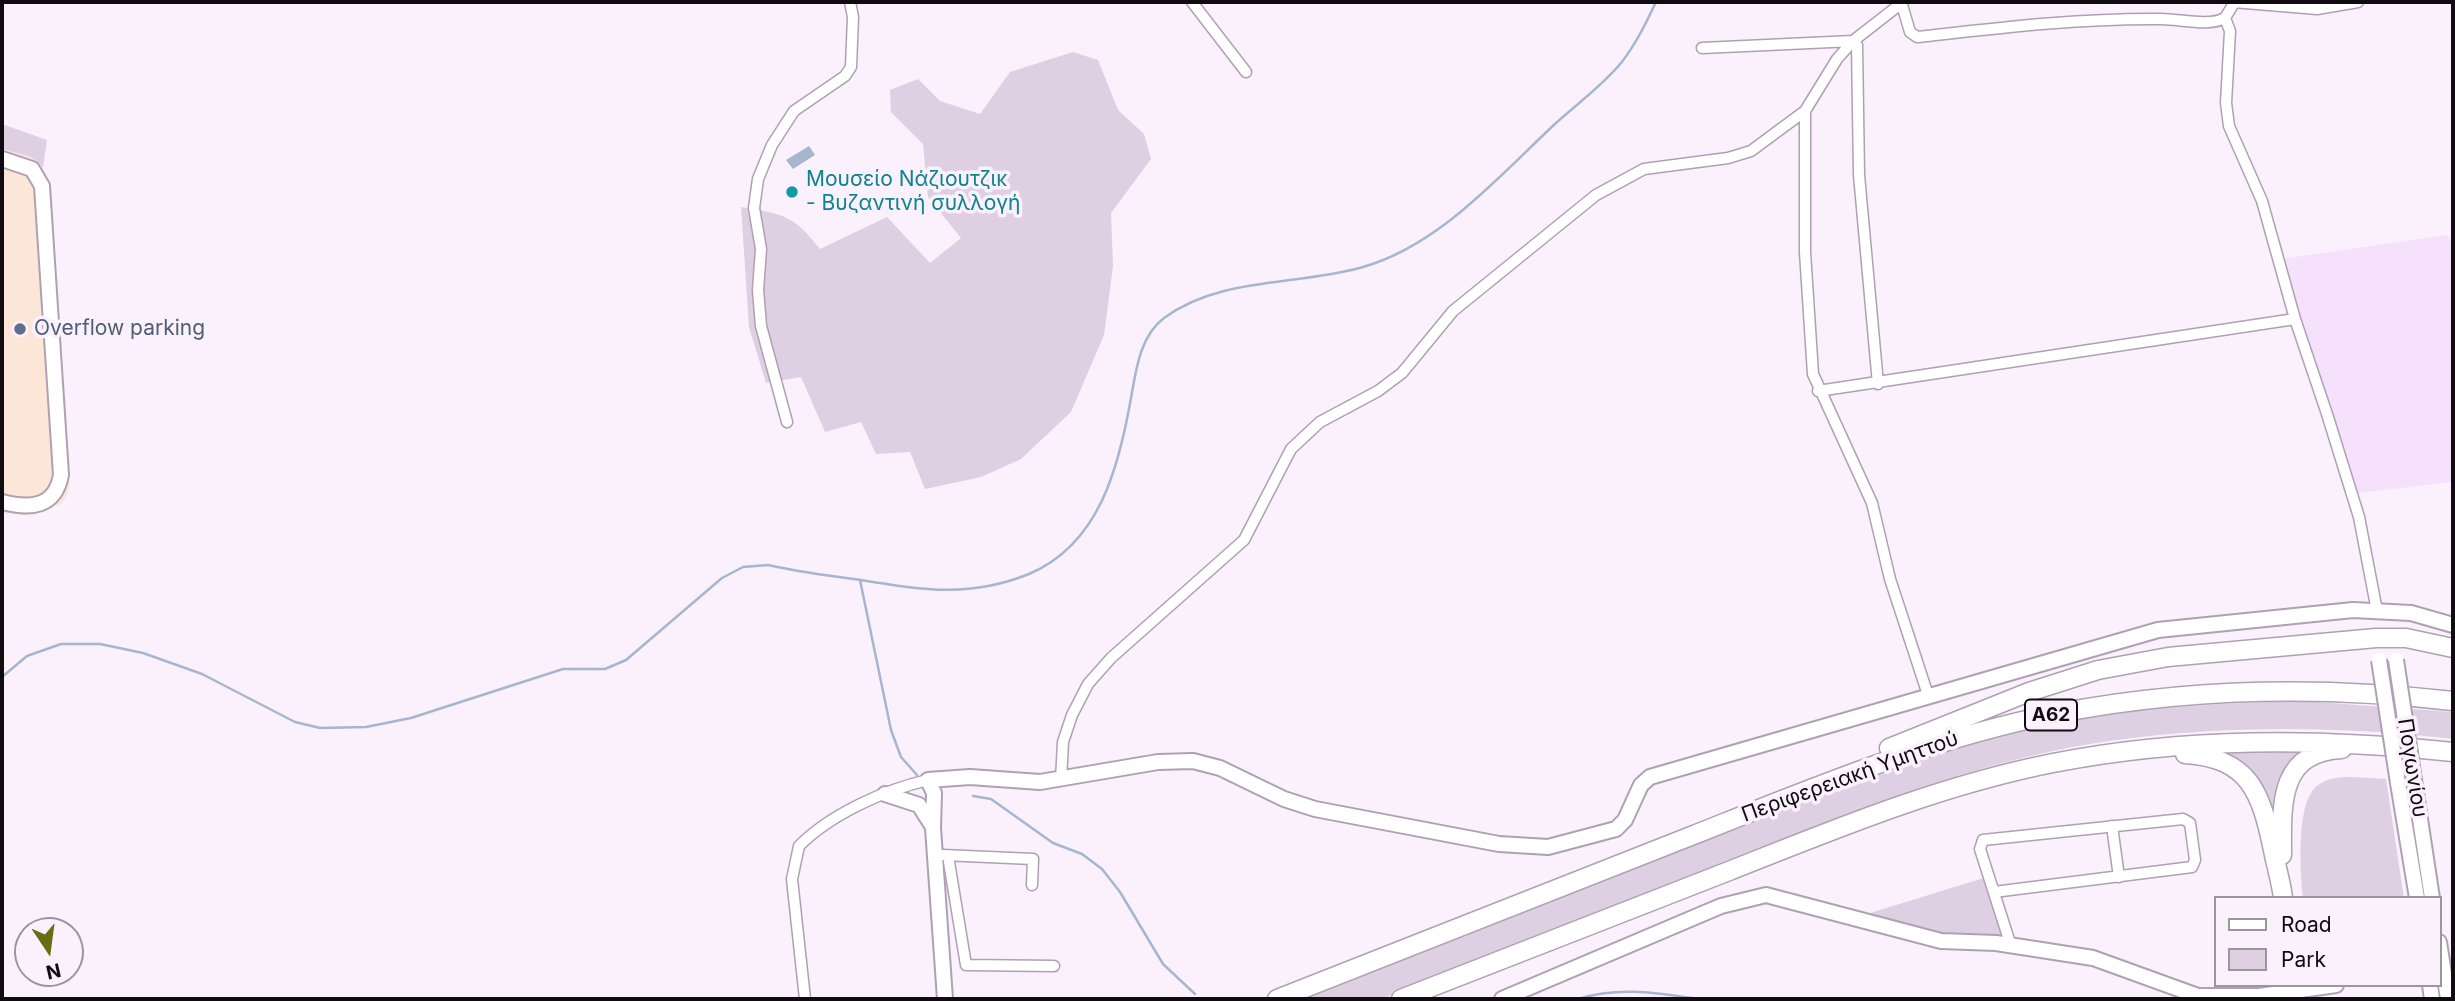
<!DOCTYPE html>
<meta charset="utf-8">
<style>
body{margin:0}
#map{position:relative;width:2455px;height:1001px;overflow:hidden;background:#faf1fd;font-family:Inter,sans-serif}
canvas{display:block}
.frame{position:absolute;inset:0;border:4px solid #100b11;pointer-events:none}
.legend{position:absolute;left:2214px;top:896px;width:228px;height:91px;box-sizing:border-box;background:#faf1fd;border:2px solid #9c959f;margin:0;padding:9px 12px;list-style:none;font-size:21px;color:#100b11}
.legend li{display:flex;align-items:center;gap:14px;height:35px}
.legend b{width:35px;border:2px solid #9c959f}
.north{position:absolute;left:14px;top:917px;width:70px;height:70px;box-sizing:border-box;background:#faf1fd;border:2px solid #9c959f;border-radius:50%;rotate:167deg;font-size:19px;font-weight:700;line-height:28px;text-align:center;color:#100b11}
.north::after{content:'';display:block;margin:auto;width:24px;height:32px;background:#686d11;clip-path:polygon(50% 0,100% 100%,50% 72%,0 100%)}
</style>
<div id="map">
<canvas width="2455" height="1001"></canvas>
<div class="frame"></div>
<ul class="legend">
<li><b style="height:9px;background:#fff"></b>Road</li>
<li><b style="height:19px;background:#decfe2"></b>Park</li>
</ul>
<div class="north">N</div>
</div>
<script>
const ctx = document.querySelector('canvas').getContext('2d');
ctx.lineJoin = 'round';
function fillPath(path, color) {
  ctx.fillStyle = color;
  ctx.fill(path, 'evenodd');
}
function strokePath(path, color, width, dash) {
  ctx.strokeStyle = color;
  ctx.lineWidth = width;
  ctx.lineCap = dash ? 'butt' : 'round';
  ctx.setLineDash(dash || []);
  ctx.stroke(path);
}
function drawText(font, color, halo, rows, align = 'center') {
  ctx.font = font + ' Inter,sans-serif';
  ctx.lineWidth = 7;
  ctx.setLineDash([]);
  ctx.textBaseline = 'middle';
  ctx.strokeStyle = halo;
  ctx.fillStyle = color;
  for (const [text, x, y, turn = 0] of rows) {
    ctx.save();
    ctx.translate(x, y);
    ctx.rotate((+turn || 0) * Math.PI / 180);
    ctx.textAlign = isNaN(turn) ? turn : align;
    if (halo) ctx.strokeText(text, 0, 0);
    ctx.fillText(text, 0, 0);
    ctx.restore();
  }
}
fillPath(new Path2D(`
 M2,149L31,157L43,167L69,484L67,496L61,504L31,516L2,513Z`), '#fbe6d8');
fillPath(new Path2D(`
 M2447,235L2453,244V482L2357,493L2282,259Z`), '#f6e1fc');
fillPath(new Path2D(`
 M1073,52L1098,60L1118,110L1144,134L1151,159L1111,213L1113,266L1104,335L1071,412L1021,459L981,477L925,489L910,452L876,454L861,422L825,432L801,377L766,383L749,327L741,207C784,214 793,215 820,249L887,217L930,263L961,238L928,197L923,144L891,112L890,90L918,79L940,101L980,114L1010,72Z
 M2,124L47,140L43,167L31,157L2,149Z
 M2303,701L2453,712V739C2341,726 2229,725 2117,740C1994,756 1877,802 1763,847C1635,896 1509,948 1382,999H1303C1421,953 1539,907 1657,860C1784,809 1911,755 2046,726C2131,708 2216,703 2303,701Z
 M2317,750L2273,819L2217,753Z
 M2351,777L2386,779L2404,898H2303C2300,872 2297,815 2311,793C2320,779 2336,777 2351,777Z
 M1987,877L2004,932L2001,935L1958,940L1867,914Z`), '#decfe2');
fillPath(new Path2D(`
 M809,146L815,155L793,169L786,160Z`), '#a7b5cf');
strokePath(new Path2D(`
 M860,580L891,730L901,757L917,775
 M2,677L27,656L61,644H100L143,653L202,674L295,722L320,728L366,727L411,718L563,669H605L626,660L722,578L743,567L768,565C799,572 830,576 861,580C923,590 969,598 1029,574C1100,544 1119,466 1131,398C1136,370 1140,336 1164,318C1221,276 1298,286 1363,267C1440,245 1499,176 1556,123C1577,104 1603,85 1621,63C1636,44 1646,23 1656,2
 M973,796L991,799L1053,843L1082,854L1102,869L1120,892L1163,964L1195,994
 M1578,999C1619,986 1657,993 1699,999`), '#a7b5cf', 2.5);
const street = new Path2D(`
 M1192,2L1246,72
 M2233,2L2317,9L2358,2
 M1902,5L1910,32L1917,37C1998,28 2080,18 2161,19C2180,19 2209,27 2225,18L2234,3
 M2225,18L2230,31L2226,103L2229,126L2262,201L2295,319L2327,414L2359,517L2377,611
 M1702,48L1853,41L1857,45L1859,175L1878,384
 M1805,111V252L1813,374L1872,503L1890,579L1928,695
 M1818,391L2295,319
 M787,422L761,326L758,290L761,249L754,208L758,179L772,145L794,111L845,76L851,67L853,17L850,2
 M1061,780L1063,742L1072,715L1088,684L1111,658L1244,540L1291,449L1320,422L1378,391L1402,373L1453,311L1596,195L1644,169L1728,158L1751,151L1805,111L1837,59L1853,41L1903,2
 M2112,826L2119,877
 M943,855L1033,859L1032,885
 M948,856L966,965L1054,966
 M1994,892L2192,867L2195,860L2190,823L2183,819L1983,840L1980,849L2011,946
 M805,999L792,879L799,846C831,814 884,790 928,780`);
const secondary = new Path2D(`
 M2,159L32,169L42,186L61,475C55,508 30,509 2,502
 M928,780L970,777L1040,782L1158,762L1193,761L1220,768L1284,799L1315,809L1499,844L1548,847L1616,829L1625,820L1641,785L1650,777L2158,630L2353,610L2411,613L2453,625
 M928,780L934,793L933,828L945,999
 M2398,783L2417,898
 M2415,786L2432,898
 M885,794L919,805L933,827
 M2439,942L2448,999
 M2430,985L2432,999
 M1502,999L1721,906L1766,895L1941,941L1996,943L2093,958L2198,996H2259L2336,985`);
const highway = new Path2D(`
 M1889,748L2029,692L2098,670L2168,657L2376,638H2406L2453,648
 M2185,754C2250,758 2261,793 2273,850C2276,866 2281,881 2283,898
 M2282,855C2282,807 2277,752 2342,749
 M2287,985L2288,993
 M1277,999C1415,944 1553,890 1691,836C1812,788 1931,738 2059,713C2189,688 2323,686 2453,701
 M1401,999C1510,956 1620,914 1729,871C1835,829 1941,785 2053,763C2186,737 2319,738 2453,752`);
strokePath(street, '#afa0b3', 13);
strokePath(secondary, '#afa0b3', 18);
strokePath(highway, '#afa0b3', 21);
strokePath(street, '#fff', 10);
strokePath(secondary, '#fff', 14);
strokePath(highway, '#fff', 18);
const secondaryBridge = new Path2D(`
 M2379,660L2398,783
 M2396,660L2415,786`);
strokePath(secondaryBridge, '#afa0b3', 18, []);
strokePath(secondaryBridge, '#fff', 14);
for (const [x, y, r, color] of [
 [792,192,7,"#0f9aa8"],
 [20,329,7,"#5c6f8a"]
]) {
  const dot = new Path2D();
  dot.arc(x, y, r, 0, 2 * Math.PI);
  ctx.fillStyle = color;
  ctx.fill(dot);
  strokePath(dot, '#faf1fd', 2.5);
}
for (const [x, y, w] of [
 [2051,715,52]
]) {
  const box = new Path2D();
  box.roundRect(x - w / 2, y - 15.5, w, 31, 5);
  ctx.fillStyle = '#faf1fd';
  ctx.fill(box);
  strokePath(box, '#100b11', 2);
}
drawText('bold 19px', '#100b11', null, [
 ["Α62",2051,715]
]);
drawText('21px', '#0d838f', '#faf1fd', [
 ["Μουσείο Νάζιουτζικ",806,180],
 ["- Βυζαντινή συλλογή",806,204]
], 'left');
drawText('21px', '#4e5e75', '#faf1fd', [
 ["Overflow parking",34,329]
], 'left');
drawText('21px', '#100b11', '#faf1fd', [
 ["Πογωνίου",2412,768,81],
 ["Περιφερειακή Υμηττού",1850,777,-20]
]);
</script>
